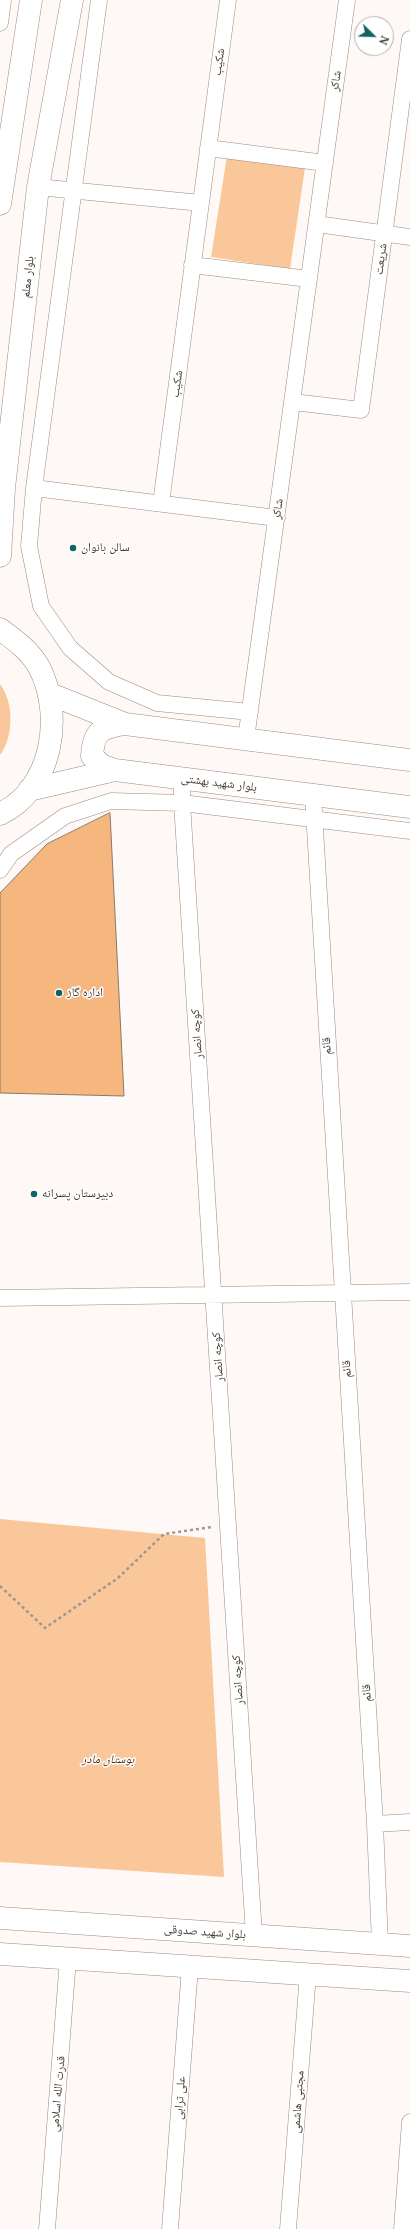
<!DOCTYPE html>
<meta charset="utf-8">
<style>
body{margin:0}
#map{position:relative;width:410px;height:2229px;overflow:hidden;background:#fef9f6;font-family:"Noto Serif",serif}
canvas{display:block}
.north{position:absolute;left:354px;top:16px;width:40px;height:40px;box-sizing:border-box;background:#fff;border:1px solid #b3b0ad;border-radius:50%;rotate:113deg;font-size:11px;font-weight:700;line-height:16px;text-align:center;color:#423a33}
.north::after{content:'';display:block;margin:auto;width:14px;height:18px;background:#126269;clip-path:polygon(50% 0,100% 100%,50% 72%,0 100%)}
</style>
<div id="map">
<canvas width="410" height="2229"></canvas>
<div class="north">N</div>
</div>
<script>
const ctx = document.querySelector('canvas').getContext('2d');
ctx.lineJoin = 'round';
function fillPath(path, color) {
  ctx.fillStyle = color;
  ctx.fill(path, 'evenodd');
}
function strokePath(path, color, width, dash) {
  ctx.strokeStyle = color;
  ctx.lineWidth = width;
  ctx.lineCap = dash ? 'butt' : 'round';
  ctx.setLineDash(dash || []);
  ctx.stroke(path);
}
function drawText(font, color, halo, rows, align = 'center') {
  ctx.font = font + ' "Noto Serif","Noto Naskh Arabic",serif';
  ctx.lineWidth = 3;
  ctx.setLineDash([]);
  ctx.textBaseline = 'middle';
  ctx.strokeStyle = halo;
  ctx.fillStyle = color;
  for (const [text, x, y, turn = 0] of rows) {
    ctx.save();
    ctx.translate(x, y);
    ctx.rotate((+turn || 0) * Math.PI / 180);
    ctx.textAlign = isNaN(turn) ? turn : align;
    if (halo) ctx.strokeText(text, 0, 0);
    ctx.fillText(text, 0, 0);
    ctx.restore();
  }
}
fillPath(new Path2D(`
 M227,156L305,168L290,269L211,257Z
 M0,684C14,702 14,737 0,755Z
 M0,1519L205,1538L224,1877L0,1862Z`), '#fac79a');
const building = new Path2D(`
 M110,813L124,1096L0,1093V893L47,844Z`);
fillPath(building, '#f5b77e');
strokePath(building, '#8b7867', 1);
const street = new Path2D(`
 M99,0L34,488L29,546L41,606L70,648L109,682L157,703L250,712
 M0,23L3,0
 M208,148L325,163
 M38,187L201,203
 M317,224L410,237
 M192,265L309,279
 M293,402L361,410L410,39
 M34,488L277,518
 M161,503L228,0
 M246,739L347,0
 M182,779V803L254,1935
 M313,795L375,1824L380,1944
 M0,870L11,854L65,816L111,801L182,803L410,831
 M0,1298L410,1292
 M375,1824L410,1822
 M47,2229L68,1959
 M170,2229L190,1967
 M288,2229L308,1974
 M402,2229L410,2122`);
const secondary = new Path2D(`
 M0,204L31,0
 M0,556L4,488L38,187L72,0
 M0,629C15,640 30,651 39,667C64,715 53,789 0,814
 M50,694L125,724L410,760
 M115,770L101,765L92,756C94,730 101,728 125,724
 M29,790L115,770L410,807
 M0,1918L410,1946
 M0,1954L410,1981`);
strokePath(street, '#9e8b7a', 17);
strokePath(secondary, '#9e8b7a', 23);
strokePath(new Path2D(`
 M0,1586L45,1628L118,1578L164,1534L212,1527`), '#9d9691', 2.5, [3, 3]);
strokePath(street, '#fff', 16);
strokePath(secondary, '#fff', 22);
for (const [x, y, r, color] of [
 [73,548,4,"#126269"],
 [59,993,4,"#126269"],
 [34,1194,4,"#126269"]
]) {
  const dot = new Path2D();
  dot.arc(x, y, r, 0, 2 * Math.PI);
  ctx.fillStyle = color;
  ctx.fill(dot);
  strokePath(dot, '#fff', 1.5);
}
drawText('12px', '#423a33', '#fff', [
 ["شکیب",219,62,-82],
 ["شاکر",336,81,-82],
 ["شریعت",381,259,-82],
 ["بلوار معلم",28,277,-84],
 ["شکیب",177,384,-82],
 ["شاکر",278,509,-82],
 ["بلوار شهید بهشتی",219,783,7],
 ["کوچه انصار",197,1034,-94],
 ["قائم",327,1046,-94],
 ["کوچه انصار",218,1357,-94],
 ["قائم",347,1369,-94],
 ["کوچه انصار",238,1680,-94],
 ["قائم",367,1693,-94],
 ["بلوار شهید صدوقی",205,1932,4],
 ["قدرت الله اسلامی",58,2094,-85],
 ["علی ترابی",180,2098,-86],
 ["مجتبی هاشمی",298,2102,-86]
]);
drawText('12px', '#423a33', '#fff', [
 ["سالن بانوان",81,548],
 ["اداره گاز",67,993],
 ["دبیرستان پسرانه",42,1194]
], 'left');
drawText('italic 12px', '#4f3011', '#fff', [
 ["بوستان مادر",108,1760]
]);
</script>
